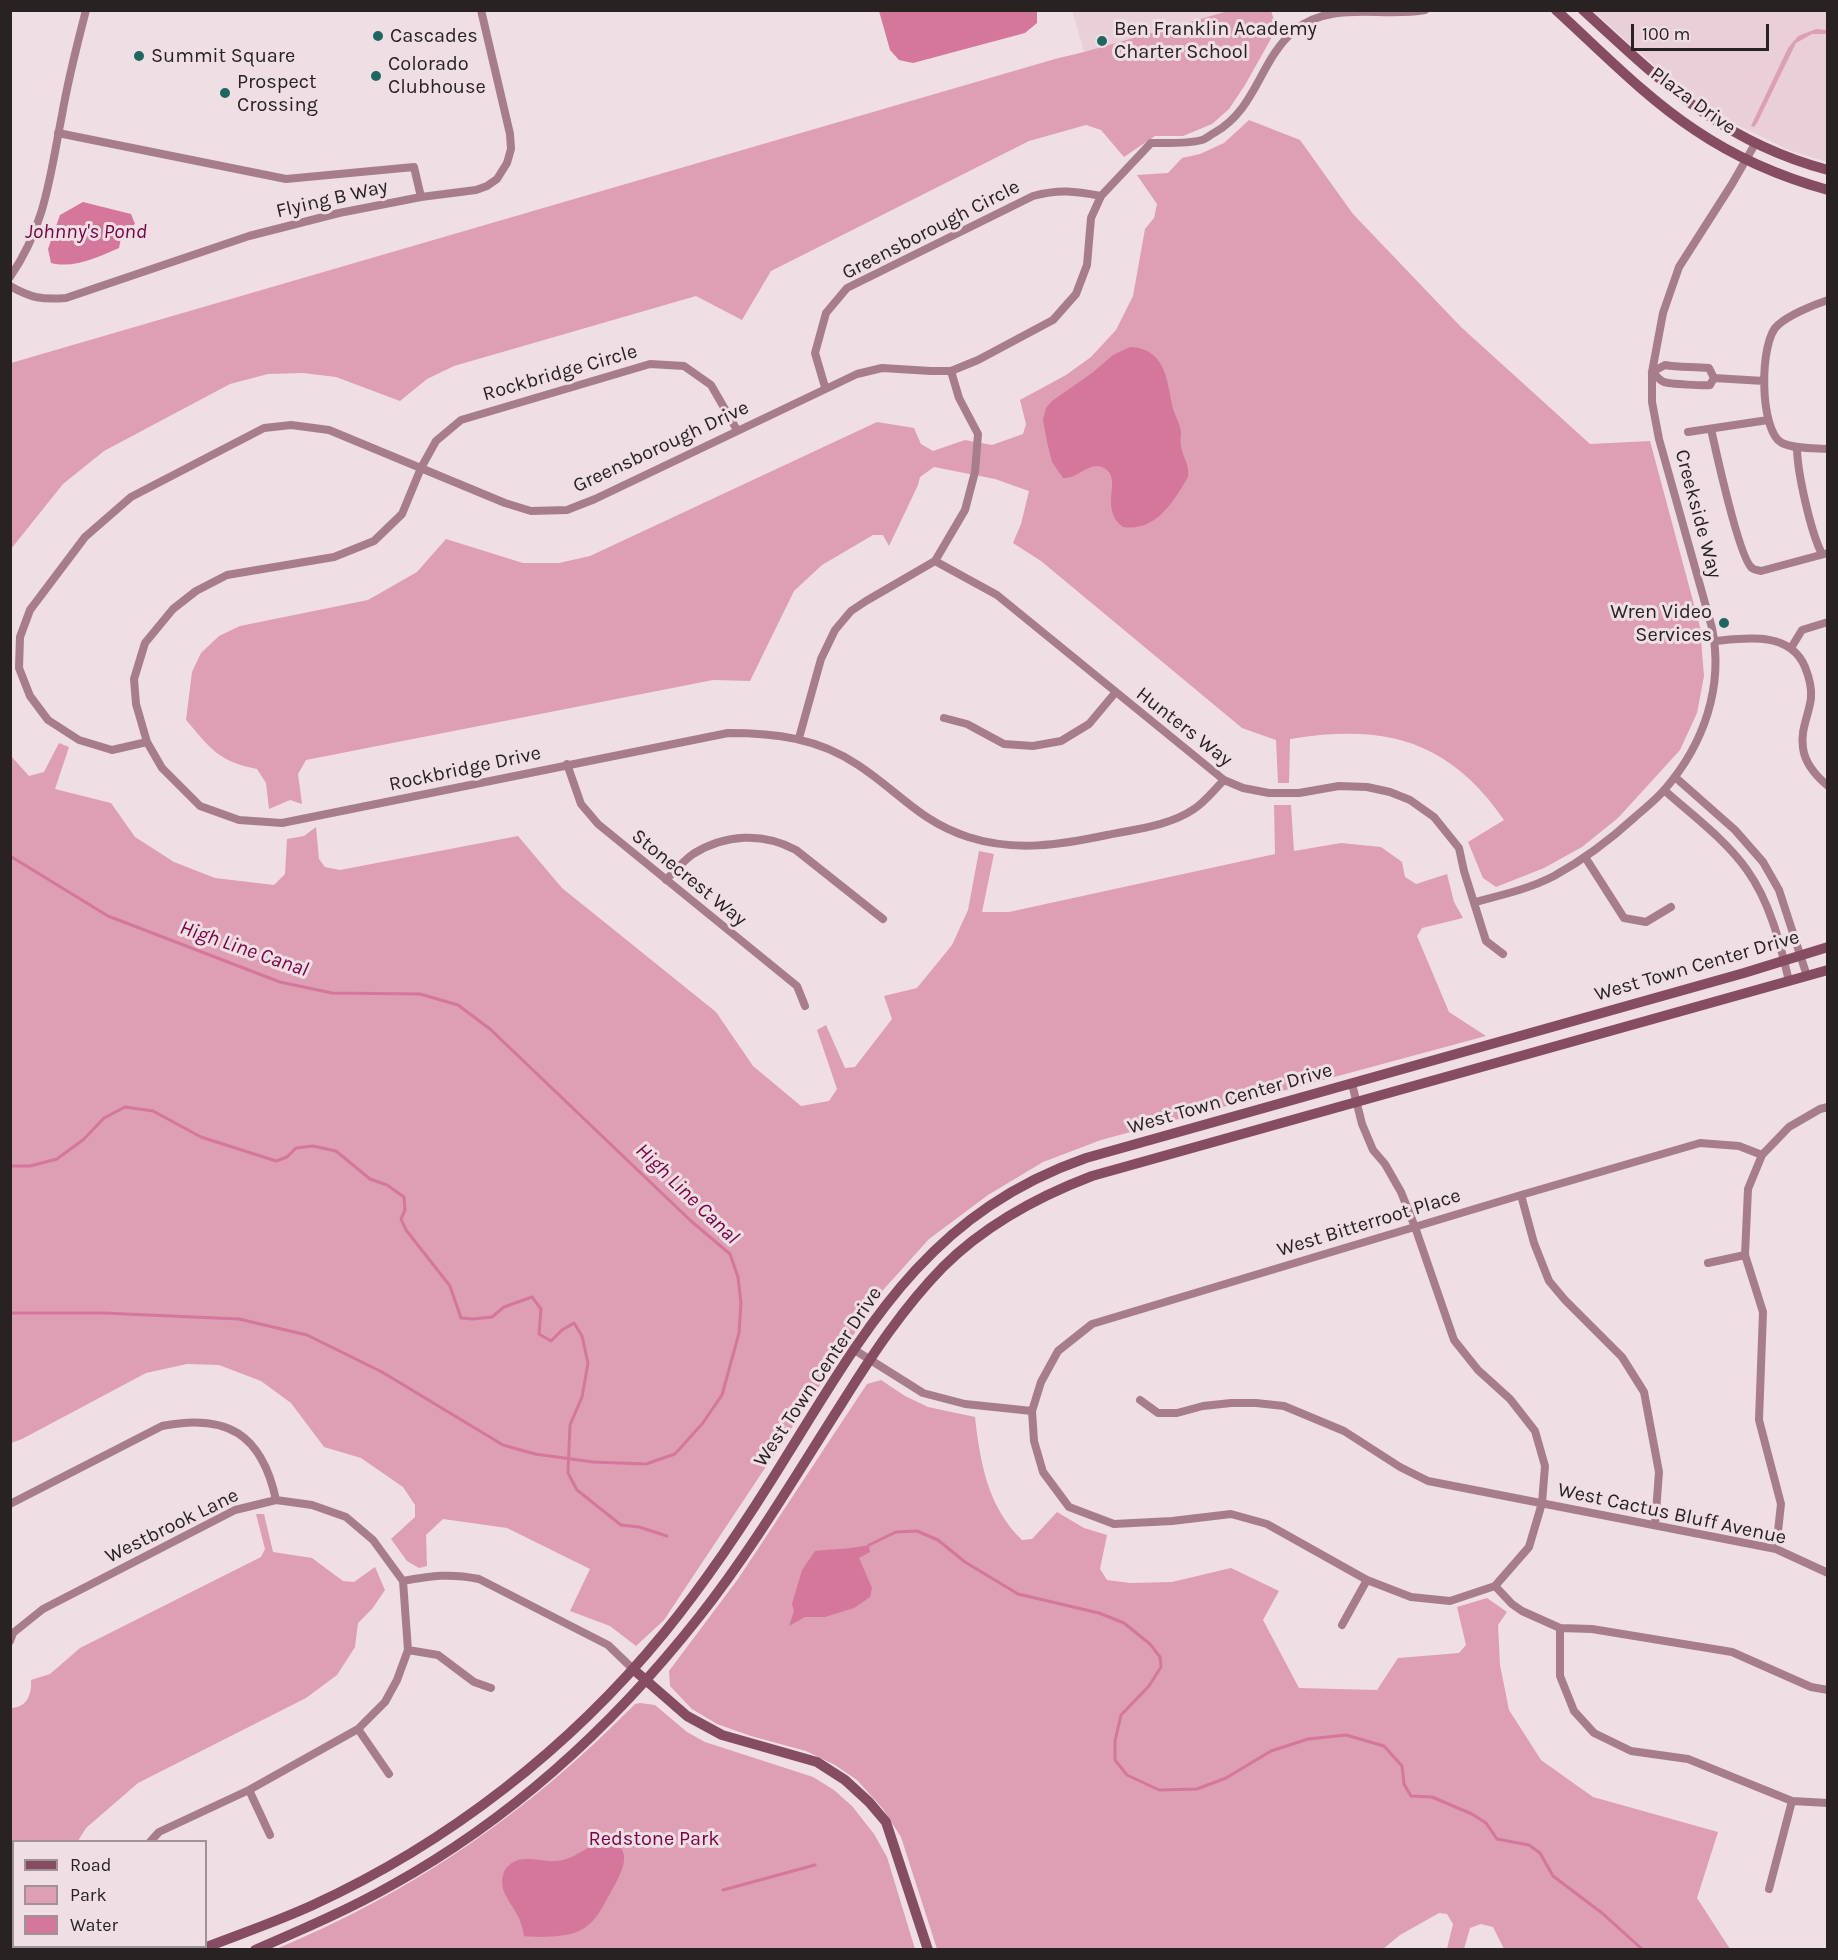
<!DOCTYPE html>
<style>
body{margin:0}
#map{position:relative;width:1838px;height:1960px;overflow:hidden;background:#efdee4;font-family:Karla,sans-serif}
canvas{display:block}
.frame{position:absolute;inset:0;border:12px solid #282223;pointer-events:none}
.legend{position:absolute;left:12px;top:1840px;width:195px;height:108px;box-sizing:border-box;background:#efdee4;border:2px solid #9f9397;margin:0;padding:8px 10px;list-style:none;font-size:18px;color:#282223}
.legend li{display:flex;align-items:center;gap:12px;height:30px}
.legend b{width:30px;border:2px solid #9f9397}
.scale{position:absolute;left:1631px;top:24px;width:138px;height:27px;box-sizing:border-box;border:3px solid #282223;border-top:0;padding-left:8px;font-size:18px;line-height:21px;white-space:nowrap;color:#282223;-webkit-text-stroke:4px #efdee4;paint-order:stroke}
</style>
<div id="map">
<canvas width="1838" height="1960"></canvas>
<div class="frame"></div>
<ul class="legend">
<li><b style="height:8px;background:#864c62"></b>Road</li>
<li><b style="height:16px;background:#de9eb4"></b>Park</li>
<li><b style="height:16px;background:#d4779b"></b>Water</li>
</ul>
<div class="scale">100 m</div>
</div>
<script>
const ctx = document.querySelector('canvas').getContext('2d');
ctx.lineJoin = 'round';
function fillPath(path, color) {
  ctx.fillStyle = color;
  ctx.fill(path, 'evenodd');
}
function strokePath(path, color, width, dash) {
  ctx.strokeStyle = color;
  ctx.lineWidth = width;
  ctx.lineCap = dash ? 'butt' : 'round';
  ctx.setLineDash(dash || []);
  ctx.stroke(path);
}
function drawText(font, color, halo, rows, align = 'center') {
  ctx.font = font + ' Karla,sans-serif';
  ctx.lineWidth = 6;
  ctx.setLineDash([]);
  ctx.textBaseline = 'middle';
  ctx.strokeStyle = halo;
  ctx.fillStyle = color;
  for (const [text, x, y, turn = 0] of rows) {
    ctx.save();
    ctx.translate(x, y);
    ctx.rotate((+turn || 0) * Math.PI / 180);
    ctx.textAlign = isNaN(turn) ? turn : align;
    if (halo) ctx.strokeText(text, 0, 0);
    ctx.fillText(text, 0, 0);
    ctx.restore();
  }
}
fillPath(new Path2D(`
 M1072,10L1228,11L1084,52Z
 M1593,11H1827V162L1791,151L1725,119L1693,98L1666,76Z`), '#e9d0d8');
fillPath(new Path2D(`
 M1228,11H1271L1277,28L1245,85L1229,109L1212,124L1183,136H1155L1124,157L1101,130L1086,125L1029,141L771,271L742,320L696,296L454,366L427,379L400,401L336,377L303,373L268,374L230,384L104,451L63,484L11,549V363L1055,59L1084,52Z
 M1816,29L1827,30V34H1812L1796,43L1757,123L1754,127L1751,126L1788,48L1798,36Z
 M1249,120L1300,140L1353,214L1461,327L1590,444L1650,441L1700,627L1704,676L1697,713L1680,750L1618,818L1582,847L1544,868L1496,887L1483,878L1468,842L1504,820C1448,739 1384,724 1290,739L1289,783H1278L1276,740L1242,728L1041,561L1013,543L1021,524L1029,491L995,479L934,467L920,477L918,485L889,546L883,535H873L822,565L794,591L750,681L713,680L306,760L298,774L302,804L290,800L269,809L266,783L257,769C219,762 210,748 186,720L192,672L201,653L219,636L240,626L368,600L417,572L446,539L523,563H559L590,556L877,422L914,428L921,444L933,451L965,440L992,445L1023,434L1026,424L1020,400L1066,375L1091,357L1116,330L1133,296L1145,229L1154,218L1157,204L1137,175L1168,173L1182,158L1200,154L1224,143Z
 M59,743L69,747L55,789L111,803L135,837L174,862L215,878L274,885L285,874L287,839L304,836L316,827L319,859L325,867L340,870L518,836L562,888L716,1012L753,1066L801,1106L829,1101L837,1089L817,1030L826,1025L845,1068L855,1067L892,1019L884,996L917,988L952,945L968,910L979,851L994,854L982,912H1009L1275,854L1274,805H1291L1294,851L1341,843L1381,847L1402,862L1405,877L1416,884L1447,874L1454,902L1463,918L1422,928L1417,936L1449,1012L1486,1036L1101,1140L1043,1162L988,1195L929,1239L884,1289L664,1620L636,1646L610,1626L570,1611L590,1569L507,1528L443,1519L426,1535L427,1566L419,1568L407,1561L391,1539L415,1517V1505L403,1487L361,1458L324,1447L291,1403L261,1381L219,1365L187,1364L146,1373L22,1439L11,1443V756L29,776L44,772Z
 M881,1380L905,1396L928,1407L975,1417C980,1462 988,1508 1022,1540L1032,1539L1057,1512L1084,1528L1107,1535L1100,1569L1107,1580L1130,1583L1172,1582L1231,1568L1279,1591L1263,1620L1299,1688L1377,1690L1398,1658L1459,1653L1466,1645L1457,1607L1487,1598L1507,1612L1498,1625L1500,1665L1509,1710L1541,1760L1593,1797L1718,1832L1697,1898L1730,1949H1504L1493,1927L1481,1924L1470,1928L1464,1949H1447L1453,1924L1447,1914L1439,1913L1400,1935L1383,1949H937L901,1837L883,1809L857,1780L835,1765L806,1751L751,1736L717,1724L692,1709L670,1686L669,1671L738,1579L867,1384Z
 M256,1514H264L273,1552L312,1558L343,1581L354,1582L375,1567L385,1590L372,1609L358,1623L355,1647L337,1675L306,1698L138,1783L86,1828L78,1841L14,1842V1946L54,1947V1949H11V1708C27,1708 32,1694 31,1680L50,1674L80,1648L261,1557L265,1549Z
 M640,1703L655,1705L687,1732L705,1742L813,1777L834,1790L852,1806L874,1834L887,1857L915,1949L274,1950C417,1890 526,1814 635,1704Z`), '#de9eb4');
fillPath(new Path2D(`
 M879,11H1037V23L1025,33L913,63L899,60L890,50Z
 M83,202L131,214L135,224L122,233L119,248C98,257 74,269 51,263L48,249L60,215Z
 M1130,347C1164,348 1167,378 1172,405C1174,414 1180,423 1181,432C1181,436 1180,441 1181,446C1183,458 1190,465 1188,477C1174,501 1156,532 1123,527C1099,509 1121,482 1107,470C1092,457 1078,480 1063,478L1052,462L1047,442L1043,420L1046,408L1052,401L1092,373L1113,355Z
 M869,1545L870,1552L859,1558L872,1588L870,1597L854,1608L825,1617H805L789,1626L794,1611L792,1604L802,1570L815,1551C834,1549 851,1549 869,1545Z
 M606,1840C637,1847 621,1874 611,1892C602,1907 596,1923 579,1931C567,1937 537,1938 524,1936C523,1930 521,1923 519,1918C511,1901 497,1891 504,1872C506,1867 512,1862 518,1860C530,1857 543,1862 555,1861C574,1861 588,1844 606,1840Z`), '#d4779b');
strokePath(new Path2D(`
 M10,856L108,916L280,982L332,993L420,994L458,1005L490,1029L691,1221L730,1254L738,1277L741,1303L739,1333L722,1395L702,1424L675,1454L646,1464L593,1462L535,1454L503,1445L382,1372L307,1335L239,1319L103,1313H10
 M10,1166H30L57,1159L84,1139L104,1118L125,1107L153,1111L201,1137L276,1161L287,1157L296,1148L313,1146L336,1151L370,1179L387,1185L404,1197L405,1210L401,1219L406,1230L450,1286L461,1318L473,1319L492,1317L504,1307L532,1297L541,1309L539,1334L551,1341L562,1330L574,1323L582,1336L588,1363L582,1397L570,1425L568,1473L577,1490L621,1525L639,1527L667,1536
 M869,1545L896,1532L917,1531L938,1540L965,1562L1018,1594L1099,1613L1124,1623L1150,1644L1160,1657L1161,1667L1149,1686L1121,1715L1115,1741V1760L1127,1775L1159,1790L1197,1789L1226,1778L1271,1751L1308,1739L1346,1735L1384,1746L1402,1766L1404,1784L1411,1796L1432,1797L1472,1814L1486,1823L1497,1839L1529,1845L1540,1853L1553,1876L1602,1913L1643,1950
 M723,1890L815,1865`), '#d4779b', 3);
strokePath(new Path2D(`
 M58,133L286,179L414,167L421,197
 M10,277C46,225 50,175 62,115C68,79 77,45 86,10
 M10,286C31,298 42,300 66,298L249,236L339,213L421,197L476,190L487,186L497,179L507,163L511,149L510,134L481,10
 M1828,300C1813,305 1789,315 1778,325C1759,340 1759,431 1782,443C1795,449 1813,448 1828,449
 M1665,365C1680,368 1694,366 1709,368L1714,378L1710,385C1706,386 1669,384 1664,382C1660,381 1656,375 1652,372Z
 M1714,378L1764,381
 M825,387L815,353L826,313L847,288L1033,196C1059,189 1075,191 1101,196
 M1711,429C1716,451 1739,558 1752,568C1754,570 1758,570 1761,571L1828,553
 M737,430L711,385L684,366L650,364L461,420L436,441L421,468L402,514L374,541L334,557L227,575L196,591L173,609L145,643L134,679L136,704L147,742L162,768L200,806L239,820L282,823L728,733C775,733 818,738 858,765C898,791 919,821 968,837C1015,852 1060,845 1107,835C1136,829 1169,826 1194,809C1205,802 1214,790 1224,780
 M1688,432L1768,420
 M1797,447C1797,472 1811,533 1822,554
 M935,561L997,595L1224,780L1243,788L1269,793H1299L1339,786L1367,787L1390,792L1410,800L1434,817L1459,848L1464,871L1486,941L1503,954
 M1715,641C1746,638 1790,631 1805,667C1809,677 1812,687 1811,698C1809,715 1800,730 1803,748C1805,764 1816,776 1828,786
 M1791,648L1802,630L1828,622
 M944,718L967,724L1004,744L1033,746L1061,741L1089,724L1115,693
 M799,738L821,659L835,630L851,611L866,601L935,561L965,510L975,472L978,434L959,398L951,371
 M147,742L112,750L79,740L48,720L30,696L19,668L20,637L30,610L85,537L131,497L264,428L291,425L329,430L505,503L531,511L567,510L595,499L857,374L882,368L931,371H951L978,360L1053,320L1076,294L1087,265L1091,218L1101,196L1151,143C1167,143 1187,144 1202,140C1206,139 1210,135 1214,133C1257,109 1259,60 1295,30C1332,0 1382,18 1425,10
 M567,764L581,804L598,824L797,986L805,1006
 M1675,777L1735,830L1763,862L1779,890L1807,976
 M1664,790C1692,815 1725,839 1747,870C1770,902 1780,943 1789,981
 M1585,857L1624,918L1646,922L1671,907
 M666,880C674,872 683,861 693,854C725,834 763,832 796,850L883,919
 M1475,902C1502,895 1529,889 1554,876C1583,860 1611,839 1635,817C1645,808 1657,799 1665,789C1704,744 1724,686 1712,628L1659,439L1652,402V372L1663,313L1679,267L1732,184L1755,144
 M1352,1084L1362,1124L1373,1150L1385,1164L1401,1192L1415,1227L1454,1340L1478,1370L1510,1399L1535,1431L1545,1466L1542,1503L1529,1547L1495,1586L1450,1601L1411,1597L1367,1580L1267,1524L1231,1514L1172,1521L1114,1524L1069,1507L1043,1472L1034,1441L1032,1411L1041,1382L1058,1351L1092,1324L1521,1195L1700,1143L1739,1146L1762,1155
 M1521,1195L1534,1243L1549,1281L1565,1300L1622,1357L1644,1392L1659,1472L1655,1525
 M1708,1263L1745,1255
 M853,1349L923,1393L965,1404L1032,1411
 M1140,1400L1158,1413H1177L1203,1406L1231,1403H1256L1284,1406L1344,1431L1400,1467L1428,1481L1776,1549L1828,1573
 M10,1504L162,1426C227,1413 262,1434 276,1500
 M1776,1549L1781,1504L1759,1420L1763,1312L1745,1255L1748,1189L1762,1155L1789,1127L1820,1109L1828,1107
 M403,1581C432,1576 449,1573 479,1579L608,1645L633,1669
 M1495,1586L1512,1604L1522,1611L1560,1628L1592,1629L1732,1652L1811,1687L1828,1690
 M1342,1625L1367,1580
 M1560,1628V1676L1574,1711L1594,1733L1631,1751L1688,1759L1792,1801L1828,1803
 M10,1641L13,1633L43,1609L235,1510L276,1500L312,1505L346,1517L373,1540L403,1581L408,1650L397,1680L385,1702L358,1729L249,1790L159,1832L150,1842
 M408,1650L438,1655L474,1682L491,1688
 M358,1729L389,1774
 M249,1790L270,1835
 M1769,1889L1792,1801
 M112,1946L113,1950`), '#a77d8b', 8);
strokePath(new Path2D(`
 M1556,10C1601,51 1644,96 1695,130C1735,157 1781,177 1828,190
 M1583,10C1662,82 1720,141 1828,170
 M633,1669L687,1716L722,1735L817,1762L845,1780L869,1802L886,1822L928,1950
 M199,1950C237,1935 276,1922 313,1905C448,1843 570,1748 664,1633C710,1577 751,1514 789,1452C870,1321 932,1212 1086,1158L1744,973L1828,947
 M255,1950C301,1930 348,1910 392,1885C513,1818 614,1725 699,1617C752,1550 796,1475 842,1403C872,1355 903,1308 943,1267C984,1226 1037,1197 1092,1176L1828,970`), '#864c62', 10);
for (const [x, y, r, color] of [
 [378,36,6,"#1d6760"],
 [1102,41,6,"#1d6760"],
 [139,56,6,"#1d6760"],
 [376,76,6,"#1d6760"],
 [225,93,6,"#1d6760"],
 [1724,623,6,"#1d6760"]
]) {
  const dot = new Path2D();
  dot.arc(x, y, r, 0, 2 * Math.PI);
  ctx.fillStyle = color;
  ctx.fill(dot);
  strokePath(dot, '#efdee4', 2);
}
drawText('20px', '#282223', '#efdee4', [
 ["Ben Franklin Academy",1114,29],
 ["Charter School",1114,52],
 ["Cascades",390,36],
 ["Summit Square",151,56],
 ["Colorado",388,64],
 ["Clubhouse",388,87],
 ["Prospect",237,82],
 ["Crossing",237,105],
 ["Wren Video",1712,612,"right"],
 ["Services",1712,635,"right"]
], 'left');
drawText('20px', '#282223', '#efdee4', [
 ["Plaza Drive",1693,101,36],
 ["Flying B Way",332,199,-13],
 ["Greensborough Circle",931,230,-27],
 ["Rockbridge Circle",560,373,-16],
 ["Greensborough Drive",661,447,-25],
 ["Creekside Way",1698,514,75],
 ["Hunters Way",1184,727,38],
 ["Rockbridge Drive",465,769,-12],
 ["Stonecrest Way",689,878,39],
 ["West Town Center Drive",1697,966,-16],
 ["West Town Center Drive",1230,1099,-16],
 ["West Bitterroot Place",1369,1223,-17],
 ["West Town Center Drive",818,1377,-56],
 ["West Cactus Bluff Avenue",1672,1514,12],
 ["Westbrook Lane",172,1526,-26]
]);
drawText('20px', '#7a0444', '#efdee4', [
 ["Redstone Park",654,1839]
]);
drawText('italic 21px', '#790243', '#efdee4', [
 ["Johnny's Pond",86,232],
 ["High Line Canal",244,949,19],
 ["High Line Canal",687,1194,44]
]);
</script>
